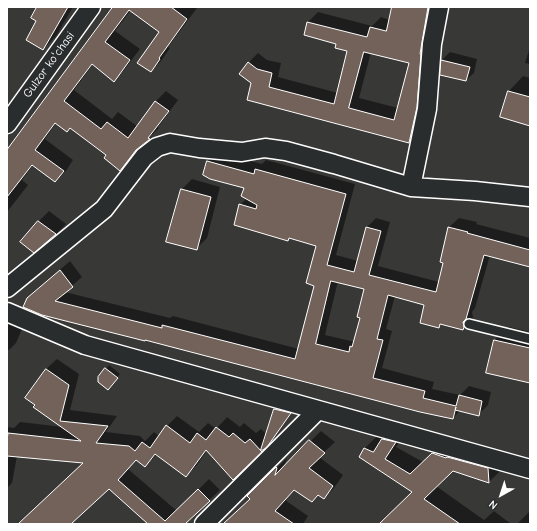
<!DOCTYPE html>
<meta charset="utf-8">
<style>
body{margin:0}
#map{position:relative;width:537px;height:531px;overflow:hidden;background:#383837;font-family:"Comic Neue",sans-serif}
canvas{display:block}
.frame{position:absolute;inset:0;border:8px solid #fff;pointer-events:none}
.north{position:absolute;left:481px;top:475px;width:40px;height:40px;-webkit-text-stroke:3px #2a2d2e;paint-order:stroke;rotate:219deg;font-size:11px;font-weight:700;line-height:16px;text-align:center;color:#fff}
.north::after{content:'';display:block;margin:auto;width:14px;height:18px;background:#fff;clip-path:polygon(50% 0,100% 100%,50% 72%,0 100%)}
</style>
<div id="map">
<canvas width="537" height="531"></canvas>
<div class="frame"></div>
<div class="north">N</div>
</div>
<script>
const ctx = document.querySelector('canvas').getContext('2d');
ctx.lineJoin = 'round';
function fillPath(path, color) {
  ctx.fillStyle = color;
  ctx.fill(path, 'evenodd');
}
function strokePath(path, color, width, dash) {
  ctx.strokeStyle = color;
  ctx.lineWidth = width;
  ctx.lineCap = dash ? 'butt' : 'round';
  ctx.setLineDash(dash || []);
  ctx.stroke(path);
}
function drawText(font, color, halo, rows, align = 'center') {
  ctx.font = font + ' "Comic Neue",sans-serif';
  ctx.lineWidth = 3;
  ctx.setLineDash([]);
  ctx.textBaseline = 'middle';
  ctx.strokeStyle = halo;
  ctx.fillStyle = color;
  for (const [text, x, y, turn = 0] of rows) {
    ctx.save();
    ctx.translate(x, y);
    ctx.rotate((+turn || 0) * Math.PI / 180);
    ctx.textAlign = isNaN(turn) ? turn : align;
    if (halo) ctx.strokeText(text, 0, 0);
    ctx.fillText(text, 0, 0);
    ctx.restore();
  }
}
fillPath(new Path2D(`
 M38,7H73L56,36L43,49L38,21Z
 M115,7H196L197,8L168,47L170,48L161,61L151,71L161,32L131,10L115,31L140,49L124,70L114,80L93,64L74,90L112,119L118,112L137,126L156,101L166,91L178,100L158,127L159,128L142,144L131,159L120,169L107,155L70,127L56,123L45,139L73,160L66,171L55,181L33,165L22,180L28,185L7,212V152Z
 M393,7H436L419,132L409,142L252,82L248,63L258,53L267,60L281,63L278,77L338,93L348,51L338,43L305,35L308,22L318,12L372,26L381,17L390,20ZM371,52L410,62L398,108L359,98Z
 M530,47V64L525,63Z
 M450,52L477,59L474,73L466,80L441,74L442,60Z
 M523,76L530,78V125L502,116L509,91Z
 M217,152L262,164L266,160L355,184L336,255L358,261L367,227L376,218L390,222L378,266L439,282L445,262L449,227L459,218L477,222L476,224L530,238V266L490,255L475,308L472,312L473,317L472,320L463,329L442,323L439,327L425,304L395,296L386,329L392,331L382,368L434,382L432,389L460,395L469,386L491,392L488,405L478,415L461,410L453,418L145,339L42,314L38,289L70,261L82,277L65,292L170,318L173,316L299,349L316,285L317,245L290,237L288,240L240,205L247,198L245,188L208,161ZM338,281L366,288L361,317L355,342L325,335Z
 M192,179L220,187L207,238L196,249L182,189Z
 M49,211L66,224L56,234L34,252L22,242L39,221Z
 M7,314L25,322L16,343L9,350L7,349Z
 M509,327L530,332V382L495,340Z
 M57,359L79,374L70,410L117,416L106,432L140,436L145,441L154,432L159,436L167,426L177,416L199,432L208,423L216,429L227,417L240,427L244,423L256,433L261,429L267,435L275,409L279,406L294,410L271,440L233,479L207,450L197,465L186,476L157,454L145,466L137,459L128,469L177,511L209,479L220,490L183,524H149L109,488L70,524H23L84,463L17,456L12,483L7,488V427L14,428L20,422L63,427L36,404L27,398L46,369Z
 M109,365L120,374L111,385L99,377Z
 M395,427L407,430L396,447L423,462L445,441L501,470L489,482L452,470L436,486L484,520L494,511L511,524H380L413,492L360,457L365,448L377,436L383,439Z
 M321,431L335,442L319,457L343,475L334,488L324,498L319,494L295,489L285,500L308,516L303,524H224L252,499L249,496L287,458L284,467Z
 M530,511V524H517Z`), '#0007');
const building = new Path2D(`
 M37,7H68L43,50L26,40L36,21L31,18Z
 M113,7H171L187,19L159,58L160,59L151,72L137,63L159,32L129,10L105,42L130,60L114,82L92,64L64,101L101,129L107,122L128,138L155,101L169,111L148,138L150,139L136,150L120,171L104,158L106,155L70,128L67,132L55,123L35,150L64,171L55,182L32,165L7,197V150Z
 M392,7H428L420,54H421L417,107L409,143L247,100L251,83L239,74L248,62L257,69L272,73L269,87L334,104L347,51L335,48L336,44L304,35L307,22L367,37L370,27L386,31ZM364,52L409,63L394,120L349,108Z
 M441,60L470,67L466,81L440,75Z
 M508,91L530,97V126L500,117Z
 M207,161L254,174L255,169L346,194L327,265L354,272L366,227L381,231L369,275L436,292L443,263L440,262L448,227L468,232L467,233L530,250V267L484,255L466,319L463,322L464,327L463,330L440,324L439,328L420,323L424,305L388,295L377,339L383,340L373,378L425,391L423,398L456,406L459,395L482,401L479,416L455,410L456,407L453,419L420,412L145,340V341L42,315L23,307L27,298L60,270L73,287L55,301L162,328V325L295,359L314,286L306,283L316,246L289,238L288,241L234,225L239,204L256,209L257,205L241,196L244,188L210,179L203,175ZM331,281L364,289L357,317L360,318L352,347L350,346L349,352L316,344Z
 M181,189L211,197L197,250L166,242Z
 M38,221L56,234L34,253L20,242Z
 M494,340L530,348V383L486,373Z
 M105,368L118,378L108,390L98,382V377Z
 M46,369L69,385L60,421L108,426L96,443L129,446L135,451L142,442L150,448L166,425L190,443L197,433L206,440L216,427L229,437L233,433L245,443L250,439L262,452L233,480L206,450L186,477L155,454L145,467L136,460L118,480L165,521L198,489L210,501L185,524H148L109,489L71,524H18L83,463L7,456V440L8,433L81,441L33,407L35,405L25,398Z
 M274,409L291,413L267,447L263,450H261Z
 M382,439L396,442L385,459L410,474L432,453L446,458L447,457L488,468L489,483L453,471L424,499L460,524H379L412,492L359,457L364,448L373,452Z
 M309,440L325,453L309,468L333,486L324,499L318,495L312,502L294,490L275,511L294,524H223L250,499L247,496L276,467L277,468L275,475Z`);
fillPath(building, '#72625a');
strokePath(building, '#fff', 1);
const lane = new Path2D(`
 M469,324L530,339`);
const street = new Path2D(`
 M7,124L91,7
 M411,187L427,109L432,44L439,7
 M7,288L104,209L144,157L157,147L170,143L199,148L242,152L265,148L286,151L334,164L411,187L475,191L530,197
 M7,312L85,345L530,469
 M204,524L318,410`);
strokePath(lane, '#fff', 12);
strokePath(street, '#fff', 21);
strokePath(lane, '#2a2d2e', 9);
strokePath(street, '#2a2d2e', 18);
drawText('12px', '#fff', '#2a2d2e', [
 ["Gulzor koʻchasi",49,65,-54]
]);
</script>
